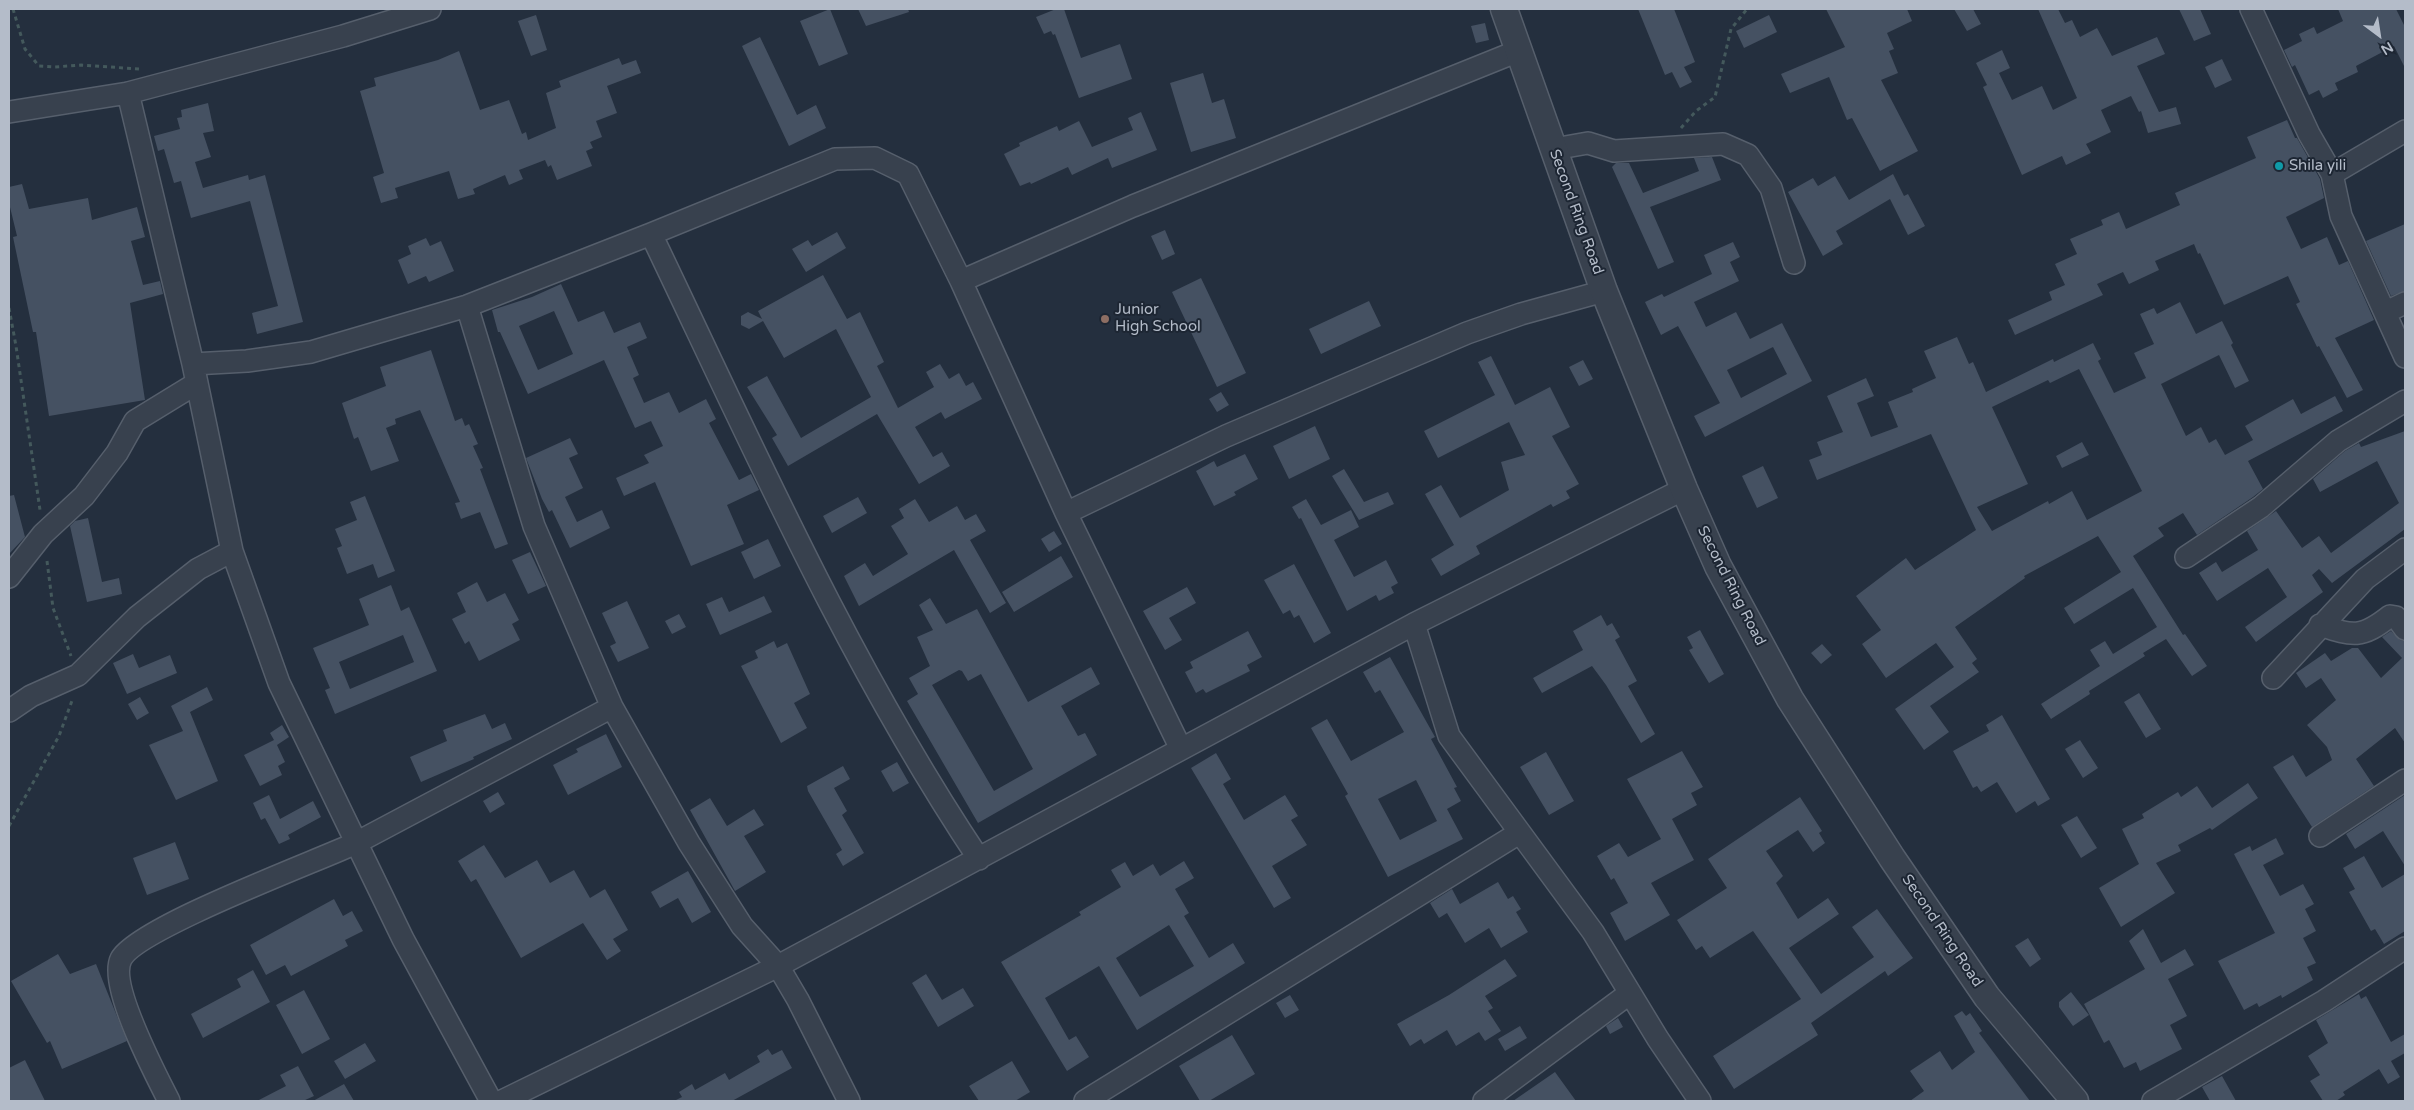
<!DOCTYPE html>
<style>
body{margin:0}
#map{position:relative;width:2414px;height:1110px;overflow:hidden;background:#242f3e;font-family:"Varela Round",sans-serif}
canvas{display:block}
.frame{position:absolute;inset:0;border:10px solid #b4bcc9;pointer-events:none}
.north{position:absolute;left:2354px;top:10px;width:50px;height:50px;-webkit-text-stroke:4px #1d2633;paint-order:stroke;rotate:149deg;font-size:14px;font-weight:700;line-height:20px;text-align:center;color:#b4bcc9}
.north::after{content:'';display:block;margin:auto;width:18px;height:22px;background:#b4bcc9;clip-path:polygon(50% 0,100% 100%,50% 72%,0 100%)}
</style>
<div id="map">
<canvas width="2414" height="1110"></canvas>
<div class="frame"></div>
<div class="north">N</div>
</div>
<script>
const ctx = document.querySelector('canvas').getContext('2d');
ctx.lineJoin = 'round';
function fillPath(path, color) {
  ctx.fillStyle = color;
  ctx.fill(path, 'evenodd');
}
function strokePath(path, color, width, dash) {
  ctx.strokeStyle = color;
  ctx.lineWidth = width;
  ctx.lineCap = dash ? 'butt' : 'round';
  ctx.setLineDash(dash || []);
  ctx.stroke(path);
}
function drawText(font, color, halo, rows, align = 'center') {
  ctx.font = font + ' "Varela Round",sans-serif';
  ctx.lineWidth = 4;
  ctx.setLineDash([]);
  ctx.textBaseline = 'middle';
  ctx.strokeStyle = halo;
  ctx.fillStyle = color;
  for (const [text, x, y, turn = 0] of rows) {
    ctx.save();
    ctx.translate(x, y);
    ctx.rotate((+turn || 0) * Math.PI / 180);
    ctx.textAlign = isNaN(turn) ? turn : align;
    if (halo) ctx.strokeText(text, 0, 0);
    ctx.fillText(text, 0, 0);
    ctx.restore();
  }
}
fillPath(new Path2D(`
 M830,9L848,54L819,66L800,21Z
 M858,9H908L909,12L866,26Z
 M1056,9H1064L1081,58L1120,44L1132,79L1079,98L1055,34L1053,35L1051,31L1044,34L1036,17Z
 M1638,9H1674L1695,62L1684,67L1692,82L1680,88L1672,72L1665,75Z
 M1826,9H1907L1912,21L1887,33L1894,49L1889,51L1898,73L1881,80L1918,151L1880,171L1852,118L1847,120L1829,77L1790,93L1781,74L1845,47Z
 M1954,9H1973L1981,24L1967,31Z
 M2038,9H2058L2065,23L2072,20L2080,37L2097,28L2112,56L2157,37L2165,54L2137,66L2159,112L2176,107L2181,124L2148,133L2141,111L2139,112L2131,96L2101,110L2111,132L2086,144L2091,153L2066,165L2062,156L2022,175L1983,87L1987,85L1976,63L2002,50L2010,68L1999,73L2012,100L2042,86L2053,110L2077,98Z
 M2179,9H2200L2211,34L2194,41Z
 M2338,9H2396L2405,27V68L2394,46L2356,66L2358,72L2335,83L2338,90L2323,98L2319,90L2309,95L2295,65L2292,67L2284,50L2302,41L2299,34L2314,27L2317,34L2343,21Z
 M536,15L547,50L531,56L518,21Z
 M1769,15L1777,32L1744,48L1736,31Z
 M1485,23L1489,40L1476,43L1471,26Z
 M760,37L797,115L816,105L826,128L789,146L742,46Z
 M459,51L480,110L509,100L522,134L526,132L528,140L556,128L546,93L561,87L559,81L619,58L622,65L636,60L641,73L607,86L617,113L596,121L602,137L590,142L593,148L586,151L592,166L557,180L551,165L548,167L545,160L519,170L523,179L509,185L505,175L473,189L475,194L458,199L449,171L395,188L398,198L381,203L373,177L384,173L360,91L376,86L374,78L438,60Z
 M2222,59L2232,80L2215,88L2205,67Z
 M1203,73L1212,103L1224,99L1236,138L1191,152L1170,83Z
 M208,103L214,131L203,133L211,157L195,162L203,188L248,175L249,180L265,175L303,322L257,334L252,313L278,306L250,201L191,218L181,181L174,183L164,149L158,151L154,136L180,129L177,118L182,117L181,110Z
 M1141,112L1157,150L1112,168L1108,158L1072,175L1068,167L1031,184L1030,182L1020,186L1004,154L1020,146L1019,143L1057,126L1059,131L1079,121L1092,147L1133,130L1128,118Z
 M2287,120L2295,138H2297L2320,179L2324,198L2286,217L2301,249L2327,237L2339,265L2348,261L2374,320L2335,338L2363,390L2347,398L2319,346L2317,347L2296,304L2300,302L2288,276L2224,305L2200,253L2198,254L2194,244L2155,261L2159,270L2129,284L2123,272L2097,284L2103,295L2015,335L2008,320L2052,300L2049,292L2065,285L2055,264L2077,254L2070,239L2103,225L2101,220L2119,212L2126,229L2180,205L2175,193L2256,158L2247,137Z
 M1712,157L1721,180L1650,207L1674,262L1658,269L1612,167L1616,163H1629L1643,193L1699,171L1694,158Z
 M1893,174L1904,196L1908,194L1925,226L1908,235L1890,199L1836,231L1843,244L1823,256L1788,192L1813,178L1818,186L1835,176L1849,200Z
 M22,184L29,209L88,198L92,220L137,207L145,237L131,241L143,285L160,281L163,294L130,303L145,400L49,416L36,332H33L13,237L17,236L9,203V187Z
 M2405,224V291L2391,296L2366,241Z
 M1165,230L1175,254L1162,260L1151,236Z
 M837,232L846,248L806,272L792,249L808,240L812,246Z
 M426,238L430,246L441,241L454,271L429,282L426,276L408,284L398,260L411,254L408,246Z
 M1733,242L1740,257L1730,262L1739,281L1694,302L1706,327L1736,312L1750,339L1782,323L1812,381L1705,437L1694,416L1720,403L1678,326L1661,335L1645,302L1662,294L1664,297L1712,274L1704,255ZM1773,347L1787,374L1741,398L1727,370Z
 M823,275L847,319L860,312L884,362L877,366L898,408L934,387L926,372L940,364L949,379L959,373L966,386L973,382L982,399L945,419L941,412L915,427L933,457L942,452L950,466L919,484L877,414L788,466L772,438L777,435L747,387L767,376L801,438L871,397L836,329L784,358L763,321L749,329L741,325V316L748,312L762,319L758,311Z
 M1201,278L1246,373L1217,387L1172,292Z
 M561,284L578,322L604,311L614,333L640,322L647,338L627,347L639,375L633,378L644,403L669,392L679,413L706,399L716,419L709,423L739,480L751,474L759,490L727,505L744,544L691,566L655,482L624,496L616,478L649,463L644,455L663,446L651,421L635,428L604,360L528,394L500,332H498L492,310L532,297ZM554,311L573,354L538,370L519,326Z
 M1369,301L1381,326L1321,354L1309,329Z
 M2180,302L2196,334L2222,321L2233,343L2231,345L2249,381L2235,388L2219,355L2161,384L2186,436L2201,427L2209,443L2216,439L2225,455L2253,440L2245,426L2293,399L2301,414L2335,396L2343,411L2248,461L2263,489L2253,497L2197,535L2183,513L2158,528L2164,536L2133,556L2183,635L2185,634L2207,666L2192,676L2166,639L2143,653L2145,656L2089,691L2090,694L2051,719L2041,704L2100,666L2090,650L2105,641L2113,654L2157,627L2133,588L2074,624L2064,608L2121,572L2098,536L2024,576L2025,578L1955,627L1977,659L1972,663L1979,672L1930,706L1949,732L1924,750L1895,709L1954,667L1936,643L1886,678L1862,644L1881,630L1856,596L1906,558L1915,570L1976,530L1931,434L1817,480L1809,460L1822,455L1817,442L1843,432L1827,396L1866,378L1874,396L1857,403L1871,437L1898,427L1888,402L1913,392L1912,389L1936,378L1924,351L1957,337L1969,364L1973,362L1986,392L2053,359L2054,362L2093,343L2101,359L2098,361L2114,393L2146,378L2134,353L2154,344L2140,314L2154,308L2157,314ZM2079,369L2142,491L2087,520L2072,491L2049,504L2048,501L1992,531L1977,507L2028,484L1992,407L2048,380L2050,383Z
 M431,350L455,421L462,418L465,426L469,424L478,444L473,446L483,468L480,469L508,544L495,549L480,512L461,519L455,503L460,502L420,410L395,419L396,424L386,428L399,461L371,471L358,437L354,439L342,403L386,386L380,367Z
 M1491,356L1515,405L1550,387L1570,427L1552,436L1579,484L1566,491L1570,498L1553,507L1551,504L1476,546L1480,554L1441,576L1431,559L1454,545L1425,494L1441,485L1460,518L1509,490L1501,462L1525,455L1509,422L1438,458L1424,431L1495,395L1478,362Z
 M1583,360L1593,379L1579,386L1569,367Z
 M1221,392L1229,405L1217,412L1209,399Z
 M1315,426L1330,459L1289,479L1273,446Z
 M2405,431V529L2332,583L2319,569L2312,575L2323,592L2256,642L2245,627L2287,597L2268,568L2217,601L2199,573L2216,562L2222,572L2258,550L2247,531L2276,511L2302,548L2319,536L2331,553L2399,503L2377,461L2320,492L2313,479L2345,451L2359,443L2361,447Z
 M570,438L578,454L569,458L583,488L565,497L577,522L602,510L610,528L570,548L552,510L549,512L542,499L526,458Z
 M2082,442L2089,455L2062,468L2056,456Z
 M1245,454L1258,479L1234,492L1236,495L1214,506L1196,471L1214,461L1217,467Z
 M1763,466L1778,498L1757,508L1742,476Z
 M1344,469L1364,502L1388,492L1394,504L1359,520L1332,476Z
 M14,495L25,537L9,554V496Z
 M365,496L395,571L378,578L373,564L347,574L337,548L342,546L335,529L357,520L350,502Z
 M858,497L867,513L832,533L823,516Z
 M915,499L929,522L957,506L965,520L976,514L986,531L970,540L1006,603L990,613L954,550L859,606L844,576L865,563L873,576L908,554L891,526L904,518L899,509Z
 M1306,499L1321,525L1351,510L1359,527L1334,540L1354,577L1386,560L1398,583L1391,587L1394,593L1379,601L1376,595L1347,611L1301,518L1299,519L1292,507Z
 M88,518L102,582L119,578L122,594L87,602L70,526L75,521Z
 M1054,531L1062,544L1049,552L1041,539Z
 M768,539L781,566L754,579L741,552Z
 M530,552L546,586L528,594L512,560Z
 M1061,556L1073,577L1014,612L1002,592Z
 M1294,564L1331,633L1314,643L1299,615L1294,618L1290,610L1283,614L1264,580Z
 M477,582L487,602L505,593L519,620L512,624L520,640L479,661L469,641L465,644L452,619L466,612L457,593Z
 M391,585L401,611L409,607L437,671L335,714L325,690L330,688L313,648L369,625L359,599ZM403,635L414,662L350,689L339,662Z
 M1187,587L1196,603L1169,618L1182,640L1165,650L1143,611Z
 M764,596L772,612L720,635L706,604L722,597L729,612Z
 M930,598L946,624L977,609L1028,702L1091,667L1100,684L1061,706L1078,736L1085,733L1097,755L978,823L907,701L918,694L909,678L930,666L917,637L933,630L919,605ZM959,670L962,671L968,681L981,674L1033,769L994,791L932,685Z
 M627,601L649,648L618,662L610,646L616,643L602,613Z
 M679,614L686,627L672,634L665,621Z
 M1601,615L1607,626L1612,623L1620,637L1615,640L1637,681L1628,686L1655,734L1641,743L1606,685L1592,666L1542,693L1533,678L1583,650L1573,631Z
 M1700,630L1724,674L1709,683L1689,650L1693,648L1687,637Z
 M1248,631L1262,657L1247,665L1250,671L1206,693L1203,689L1196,693L1185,672L1193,668L1190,662Z
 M2391,631L2400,640L2405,641V743L2395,728L2356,759L2374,786L2312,827L2273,767L2293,755L2306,777L2332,760L2327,747L2307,725L2336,700L2321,678L2306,688L2296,673L2325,653L2331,661L2352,648H2358L2381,678L2402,658L2382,637Z
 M774,641L777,648L787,643L810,694L794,703L807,728L781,743L741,666L758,658L755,651Z
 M1822,644L1832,655L1821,664L1811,653Z
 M133,654L139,668L170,655L177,673L127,694L113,663Z
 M1390,657L1435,737L1431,739L1457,787L1454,788L1461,801L1447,809L1463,839L1388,877L1345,796L1348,794L1311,728L1327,719L1351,761L1404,732L1380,690L1375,693L1363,672ZM1416,780L1437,821L1400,840L1378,799Z
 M207,687L213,700L190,712L218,781L176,800L149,745L183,731L171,706Z
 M2139,693L2161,729L2146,738L2124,702Z
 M140,697L149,713L137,720L128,704Z
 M485,714L492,729L505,723L512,739L473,757L474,759L421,782L410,757L447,741L443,730Z
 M2002,715L2050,799L2038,806L2035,801L2016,813L1997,782L1981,792L1977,786L1973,788L1953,751L1989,731L1986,725Z
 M282,725L289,737L277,745L285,762L278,766L282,775L260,786L244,755L274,740L270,733Z
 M606,734L622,767L568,795L553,765L578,752L576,749Z
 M2080,740L2098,768L2083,778L2065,749Z
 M1682,751L1703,787L1691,793L1697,805L1672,819L1694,860L1651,883L1670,915L1625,941L1610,913L1628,903L1614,878L1611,880L1597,856L1619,843L1628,857L1661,839L1627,779Z
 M1546,752L1574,801L1549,815L1520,767Z
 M1216,753L1231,779L1223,784L1244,820L1285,795L1298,816L1291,820L1307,845L1272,866L1291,898L1274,908L1191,768Z
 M897,762L909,783L893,792L881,771Z
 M843,766L850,779L834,788L847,811L842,815L864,853L843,866L836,854L842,850L808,791L807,786Z
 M2248,783L2258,798L2212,830L2210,828L2178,845L2181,851L2156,863L2175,893L2121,927L2099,888L2139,864L2122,829L2144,818L2142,814L2178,792L2181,797L2197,786L2212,808Z
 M498,792L505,804L490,813L483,801Z
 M269,795L280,819L313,801L321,817L288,835L290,839L279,844L265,818L261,820L253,803Z
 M2405,795V866L2383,831L2355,849L2346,834Z
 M1800,797L1822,831L1819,833L1825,843L1813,852L1798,830L1766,851L1783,876L1776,883L1798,919L1828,898L1839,914L1789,948L1821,994L1874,957L1852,927L1877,909L1913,958L1888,976L1885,971L1811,1023L1818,1035L1734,1089L1713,1056L1801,999L1753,931L1710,958L1702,946L1696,950L1677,920L1727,888L1708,859Z
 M710,798L727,826L754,809L764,825L744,836L766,872L735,891L690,810Z
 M2077,816L2097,848L2081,858L2061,825Z
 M2276,838L2284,854L2263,865L2280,896L2303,884L2314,904L2305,909L2316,931L2303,938L2316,963L2307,967L2313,980L2282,998L2281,995L2259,1007L2257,1003L2244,1010L2218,961L2275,933L2234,854L2250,846L2252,851Z
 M175,842L189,879L147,895L133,858Z
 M484,845L505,878L537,860L550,883L574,870L590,898L605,889L628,930L613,939L621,951L607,960L583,923L521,958L476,879L471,882L458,861Z
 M2364,856L2382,888L2405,874V931L2384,944L2375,929L2371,931L2349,892L2355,889L2343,868Z
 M1184,861L1194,878L1175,889L1189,913L1184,916L1209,958L1233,943L1245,963L1137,1030L1099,966L1045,998L1069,1040L1076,1036L1089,1057L1067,1071L1001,962L1081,915L1079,912L1121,887L1111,870L1125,862L1133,876L1153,864L1160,876ZM1169,925L1194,966L1140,997L1116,958Z
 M688,871L711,912L692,923L678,898L660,908L651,892Z
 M1498,882L1508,899L1513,896L1521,909L1516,912L1528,932L1501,948L1489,928L1465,943L1447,913L1439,918L1430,903L1452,889L1460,904Z
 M334,899L343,916L352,911L363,931L345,940L348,946L291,976L285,965L266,975L250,945Z
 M2143,929L2161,963L2185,949L2194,965L2168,979L2187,1016L2170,1025L2182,1049L2140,1071L2136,1062L2124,1068L2109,1040L2104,1043L2084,1004L2145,969L2129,941Z
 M2028,938L2041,959L2030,967L2015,946Z
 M58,954L70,974L96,964L127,1041L62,1069L50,1041L47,1043L11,981Z
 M1505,959L1517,976L1485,996L1493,1008L1488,1011L1501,1031L1485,1041L1479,1032L1456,1046L1447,1030L1424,1044L1421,1039L1410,1046L1397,1024L1449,995Z
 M253,970L270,1002L203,1038L191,1014L241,987L237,979Z
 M926,974L942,1000L963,988L974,1006L938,1027L912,983Z
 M304,990L330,1039L302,1054L276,1005Z
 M2071,992L2089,1015L2073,1026L2059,1007V1002Z
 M2359,994L2361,999L2366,996L2391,1042L2405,1034V1053L2391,1061L2400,1077L2388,1084L2379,1069L2343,1092L2345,1095L2336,1101H2323L2310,1081L2320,1075L2308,1056L2328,1043L2316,1020Z
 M1290,995L1299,1010L1285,1018L1276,1003Z
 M1962,1011L1966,1016L1970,1013L1982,1031L1979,1033L2030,1101H1910L1924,1091L1910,1071L1940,1051L1952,1070L1975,1052L1954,1016Z
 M1618,1018L1623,1027L1610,1034L1606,1026Z
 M1520,1026L1527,1038L1505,1051L1498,1039Z
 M1232,1035L1255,1074L1209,1101H1200L1179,1066Z
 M365,1043L376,1061L345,1079L334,1061Z
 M768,1049L772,1055L782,1050L792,1068L732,1101H674L682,1097L679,1092L692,1084L695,1090L725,1073L729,1080L760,1062L757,1056Z
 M25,1060L45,1101H9V1068Z
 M1012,1061L1030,1092L1015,1101H979L969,1086Z
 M298,1066L314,1096L303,1101H257L286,1086L280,1075Z
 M1555,1072L1576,1101H1513Z
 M2222,1076L2236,1101H2210L2202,1087Z
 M344,1084L354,1101H313Z`), '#455162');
const minor = new Path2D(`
 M2251,9L2309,134L2332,174L2341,216L2405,357
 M128,93L193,364L247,361L311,352L467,306L651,234L835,159L875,158L908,174L961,281L1066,513L1181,749
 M9,112L128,93L343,36L430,9
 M1554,149L1588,143L1614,151L1723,144L1748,155L1771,188L1794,263
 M2332,174L2405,131
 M651,234C753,447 848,663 979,859
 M961,281L1133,206L1518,51
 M467,306L534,526L612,707L689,843L742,926L778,966L798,1000L849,1101
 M2386,312L2405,303
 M193,364L232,551L279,683L403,939L491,1101
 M1066,513L1226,436L1467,333L1521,314L1604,291
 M2186,557L2261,507L2338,441L2405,401
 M9,577L43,534L84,496L117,453L135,421L197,383
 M1414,624L1449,736L1593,932L1658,1039L1700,1101
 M2320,625C2353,636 2361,639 2390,616L2396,617L2405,629
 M2273,678L2365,579L2405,549
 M9,711L31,696L78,675L137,617L198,569L232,551
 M2320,836L2405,780
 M169,1101C156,1075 108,985 121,959C137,928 315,862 356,843L612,707
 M502,1101L778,966L1414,624L1684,489
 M1085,1101L1519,833
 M1484,1101L1630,993
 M2153,1101L2324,1001L2405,948`);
const tertiary = new Path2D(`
 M1504,9L1604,291L1684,489L1718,566L1790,699L1892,858L1987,997L2075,1101`);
strokePath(minor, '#565f6c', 24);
strokePath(tertiary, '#565f6c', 29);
strokePath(new Path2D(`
 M13,9L25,49L39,66L55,67L81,65L139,69
 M1681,128L1696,111L1715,97L1731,29L1747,9
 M9,308L16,346L40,510
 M47,561L53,608L71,656
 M9,826L59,736L73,698`), '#44595c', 3, [4, 4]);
strokePath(minor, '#38414e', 21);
strokePath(tertiary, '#38414e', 26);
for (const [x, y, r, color] of [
 [2279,166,5,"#0f9aa8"],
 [1105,319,5,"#8d6e63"]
]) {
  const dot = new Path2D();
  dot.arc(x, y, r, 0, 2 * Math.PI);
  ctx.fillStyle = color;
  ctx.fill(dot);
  strokePath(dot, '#1d2633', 2);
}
drawText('15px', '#b4bcc9', '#1d2633', [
 ["Shila yili",2289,166],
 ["Junior",1115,310],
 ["High School",1115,327]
], 'left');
drawText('15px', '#b4bcc9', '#1d2633', [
 ["Second Ring Road",1576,212,70],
 ["Second Ring Road",1731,586,63],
 ["Second Ring Road",1942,931,56]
]);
</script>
